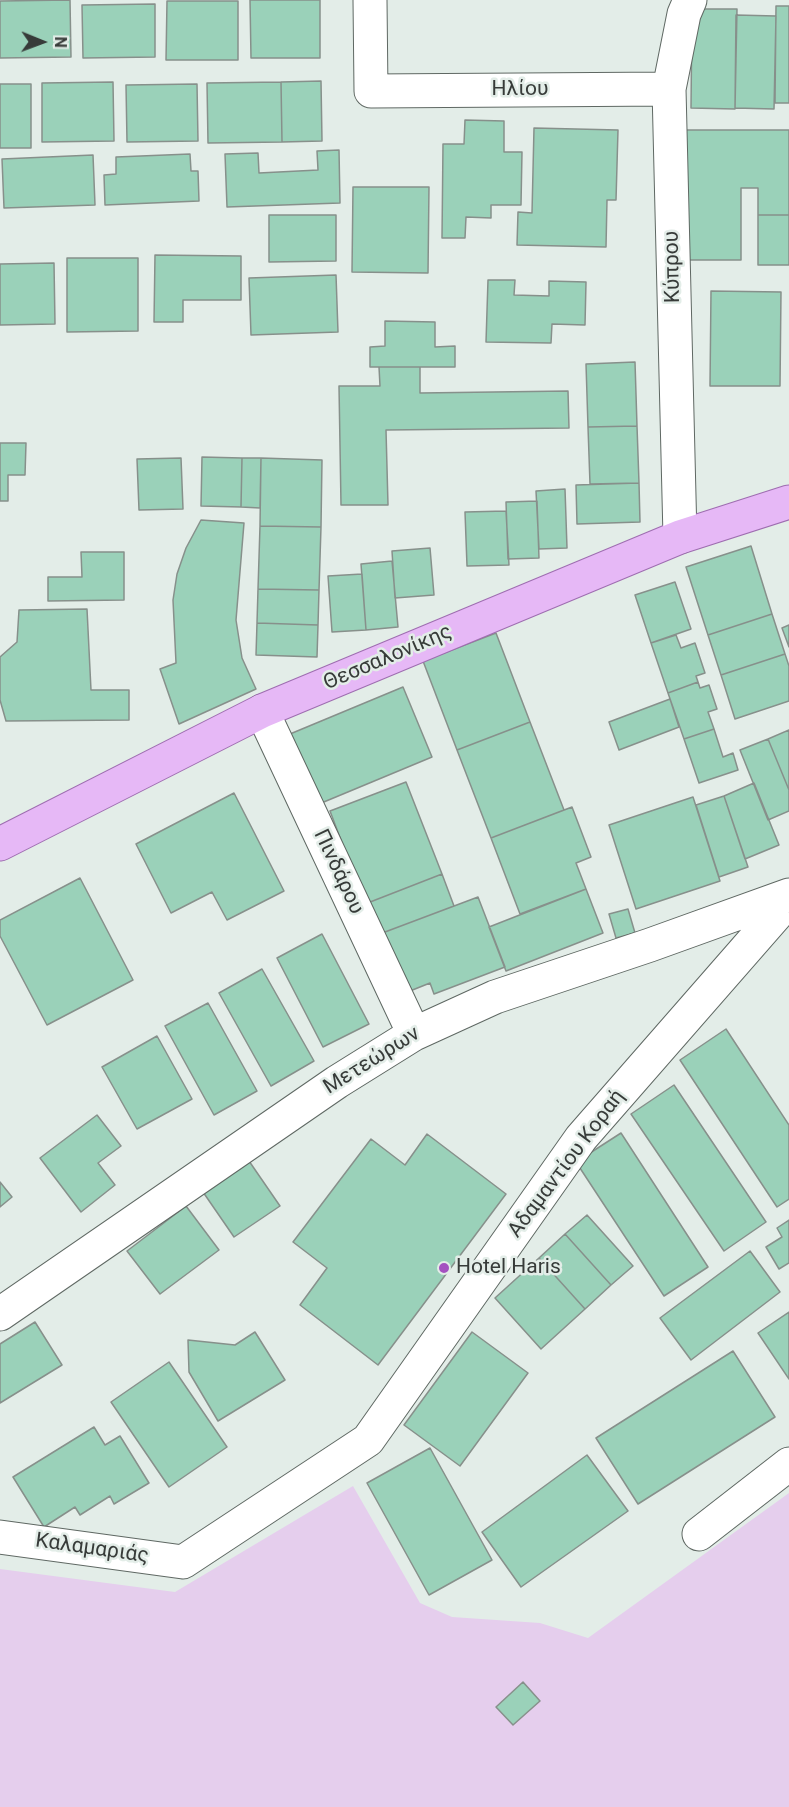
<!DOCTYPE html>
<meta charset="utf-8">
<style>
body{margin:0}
#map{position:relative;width:789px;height:1807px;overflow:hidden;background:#e3ede8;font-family:Roboto,sans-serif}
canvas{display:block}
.north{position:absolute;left:12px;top:12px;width:60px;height:60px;-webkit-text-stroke:4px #e3ede8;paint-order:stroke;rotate:91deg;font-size:16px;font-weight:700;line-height:24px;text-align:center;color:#373b39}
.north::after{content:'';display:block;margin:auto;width:21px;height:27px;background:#373b39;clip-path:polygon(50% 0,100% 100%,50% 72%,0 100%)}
</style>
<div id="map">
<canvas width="789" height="1807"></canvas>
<div class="north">N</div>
</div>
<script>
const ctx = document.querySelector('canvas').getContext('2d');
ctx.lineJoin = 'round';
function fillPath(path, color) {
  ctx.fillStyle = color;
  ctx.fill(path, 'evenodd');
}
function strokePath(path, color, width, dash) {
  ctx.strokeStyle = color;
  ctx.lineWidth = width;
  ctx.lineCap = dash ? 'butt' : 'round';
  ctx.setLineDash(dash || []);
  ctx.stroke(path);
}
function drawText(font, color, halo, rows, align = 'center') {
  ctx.font = font + ' Roboto,sans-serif';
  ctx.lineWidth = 5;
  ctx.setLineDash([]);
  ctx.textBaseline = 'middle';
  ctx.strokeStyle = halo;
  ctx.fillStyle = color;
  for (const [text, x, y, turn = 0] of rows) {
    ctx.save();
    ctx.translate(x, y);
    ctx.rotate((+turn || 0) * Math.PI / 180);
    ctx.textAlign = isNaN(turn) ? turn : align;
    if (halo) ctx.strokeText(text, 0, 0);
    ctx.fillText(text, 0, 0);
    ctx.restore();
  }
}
fillPath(new Path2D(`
 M353,1486L420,1603L452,1617L540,1623L588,1638L789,1493V1807H0V1569L175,1592Z`), '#e5ceed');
const building = new Path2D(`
 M70,0L71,57L0,58V1Z
 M250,0H320V58H251Z
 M167,1H238V60H166Z
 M155,4V57L83,58L82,5Z
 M776,6H789V103H775Z
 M692,9H737L735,109L691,108Z
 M736,15L776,16L774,109L735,108Z
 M321,81L322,141L282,142L281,82Z
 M113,82L114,141L42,142V83Z
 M281,82L282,142L208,143L207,83Z
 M0,84H31V148H0Z
 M197,84L198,141L127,142L126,85Z
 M465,120L504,121V152H522L521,205H491V218L466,217L465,238H442L443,144H464Z
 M534,128L618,130L616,200H607L606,247L517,245L518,212L532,213Z
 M685,130H789V215H758V188H741V260H686Z
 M339,150L340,203L227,207L225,154L258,153L259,173L318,170L317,151Z
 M190,154L191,171H198L199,201L105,205L104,175L116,174V157Z
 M93,155L95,205L4,208L2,159Z
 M353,187H429L428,273L352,272Z
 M269,215H336V261L269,262Z
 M758,215H789V265H758Z
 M155,255L241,256V300H183V322H154Z
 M67,258H138V331L67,332Z
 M54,263L55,324L0,325V264Z
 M336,275L338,332L251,335L249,278Z
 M488,280H515L514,295L549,296V281L586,282L585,325L552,324L551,343L486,342Z
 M711,291L781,292L780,386H710Z
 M385,321L435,322V347L455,346V367H370V347L385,346Z
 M635,362L637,426L588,427L586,364Z
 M379,367H420V393L568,391L569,428L386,430L388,505H341L339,386H380Z
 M637,426L639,483L590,484L588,427Z
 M0,443H26L25,475H8V501H0Z
 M202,457L242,458L241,507L201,506Z
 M181,458L183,509L139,510L137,459Z
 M242,458H261L260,508L241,507Z
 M261,458L322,460L321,527L260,526Z
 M639,483L640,522L577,524L576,485Z
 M565,489L567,548L539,549L536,491Z
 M537,501L539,558L508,559L506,502Z
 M506,511L509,565L467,566L465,512Z
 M201,520L244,523L236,620L242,658L256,689L179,724L160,669L176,663L173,600L177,574L186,548Z
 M260,526L321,527L319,590L258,589Z
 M751,546L772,614L708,635L686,567Z
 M430,548L434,595L395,598L392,551Z
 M81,552H124V600L48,601V577H82Z
 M392,561L398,627L366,630L361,564Z
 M362,574L366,630L332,632L328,576Z
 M675,582L691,629L651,643L635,595Z
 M258,589L319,590L318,625L257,623Z
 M87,609L91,690H129V720L6,721L0,700V657L17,642L19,610Z
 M772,614L785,654L721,675L708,635Z
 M257,623L318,625L317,657L256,655Z
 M789,625V647L782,628Z
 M496,633L530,722L457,750L423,661Z
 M676,635L681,648L695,643L705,673L696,676L698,682L668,693L651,643Z
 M785,654L789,666V701L735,719L721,675Z
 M698,682L700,688L709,685L717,709L708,712L714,729L684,739L668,693Z
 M403,687L432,757L319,804L290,734Z
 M670,699L679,727L619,750L609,722Z
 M530,722L564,810L491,838L457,750Z
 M714,729L723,757L733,753L738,770L699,783L684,739Z
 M789,730V790L768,739Z
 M768,739L789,790V811L768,820L740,750Z
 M406,782L442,874L365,904L330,811Z
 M754,783L779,845L745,859L724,796Z
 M234,793L284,891L227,920L212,892L171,913L136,844Z
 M724,796L748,867L719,877L696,805Z
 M693,797L720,881L636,909L609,825Z
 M572,807L591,857L576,863L586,889L520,914L491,838Z
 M442,874L454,906L377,935L365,904Z
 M80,878L133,980L47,1025L0,936V920Z
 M586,889L603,933L506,971L489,927Z
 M478,897L505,967L434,994L430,983L400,995L377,935Z
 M628,909L635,933L616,938L609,914Z
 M322,934L369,1024L323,1047L277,958Z
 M262,969L314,1061L271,1086L219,993Z
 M208,1003L257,1091L214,1115L165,1026Z
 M726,1029L789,1125V1199L777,1207L680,1060Z
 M157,1036L192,1099L137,1129L102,1067Z
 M674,1085L766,1222L724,1251L631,1114Z
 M97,1115L121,1146L98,1163L115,1185L81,1212L40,1158Z
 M621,1133L708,1267L664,1296L576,1162Z
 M427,1134L506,1194L378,1365L300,1305L327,1268L293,1242L371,1139L405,1165Z
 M249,1161L280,1206L234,1237L203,1192Z
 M0,1182L12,1197L0,1207Z
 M186,1206L219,1250L160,1294L127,1251Z
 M587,1215L633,1266L611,1285L565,1234Z
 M789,1220V1263L779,1269L766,1247L782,1237L777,1228Z
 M565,1234L611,1285L585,1309L539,1258Z
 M750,1251L780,1292L691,1360L660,1318Z
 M539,1258L585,1309L541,1349L495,1298Z
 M789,1312V1379L758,1333Z
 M35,1322L62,1365L0,1403V1344Z
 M255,1332L285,1380L218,1421L189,1372L188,1340L235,1345Z
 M472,1332L528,1373L460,1466L404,1425Z
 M733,1351L775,1417L638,1504L596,1438Z
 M169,1362L227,1447L169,1487L111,1402Z
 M94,1427L105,1445L120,1436L149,1483L114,1504L110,1496L80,1515L75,1507L44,1527L13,1477Z
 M430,1448L492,1560L429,1595L367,1483Z
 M587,1455L628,1511L521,1587L482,1532Z
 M523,1682L540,1701L513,1725L496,1707Z`);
fillPath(building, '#9ad1b9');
strokePath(building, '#87908b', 1.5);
const minor = new Path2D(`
 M370,0L371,91L669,89
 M680,537L669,89L684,14L690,0
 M262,711L414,1034
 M0,1314L337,1082L414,1034L495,997L650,945L789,895
 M699,1534L789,1464
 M0,1537L183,1562L368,1440L581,1138L789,900`);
const major = new Path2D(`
 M0,844L262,711L680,537L789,502`);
strokePath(minor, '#5f6863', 35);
strokePath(major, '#9e6db0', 35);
strokePath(minor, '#fff', 33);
strokePath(major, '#e6b8f6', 33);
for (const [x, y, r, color] of [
 [444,1268,6,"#a451c0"]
]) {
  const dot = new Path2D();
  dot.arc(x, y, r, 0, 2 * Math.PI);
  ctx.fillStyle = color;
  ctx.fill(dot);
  strokePath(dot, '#e3ede8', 2);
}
drawText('21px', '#373b39', '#e3ede8', [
 ["Ηλίου",520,90],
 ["Κύπρου",673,267,-91],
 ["Θεσσαλονίκης",388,658,-23],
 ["Πινδάρου",338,872,65],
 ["Μετεώρων",372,1061,-32],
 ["Αδαμαντίου Κοραή",567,1164,-53],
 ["Καλαμαριάς",92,1549,8]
]);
drawText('21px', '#373b39', '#e3ede8', [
 ["Hotel Haris",456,1268]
], 'left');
</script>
